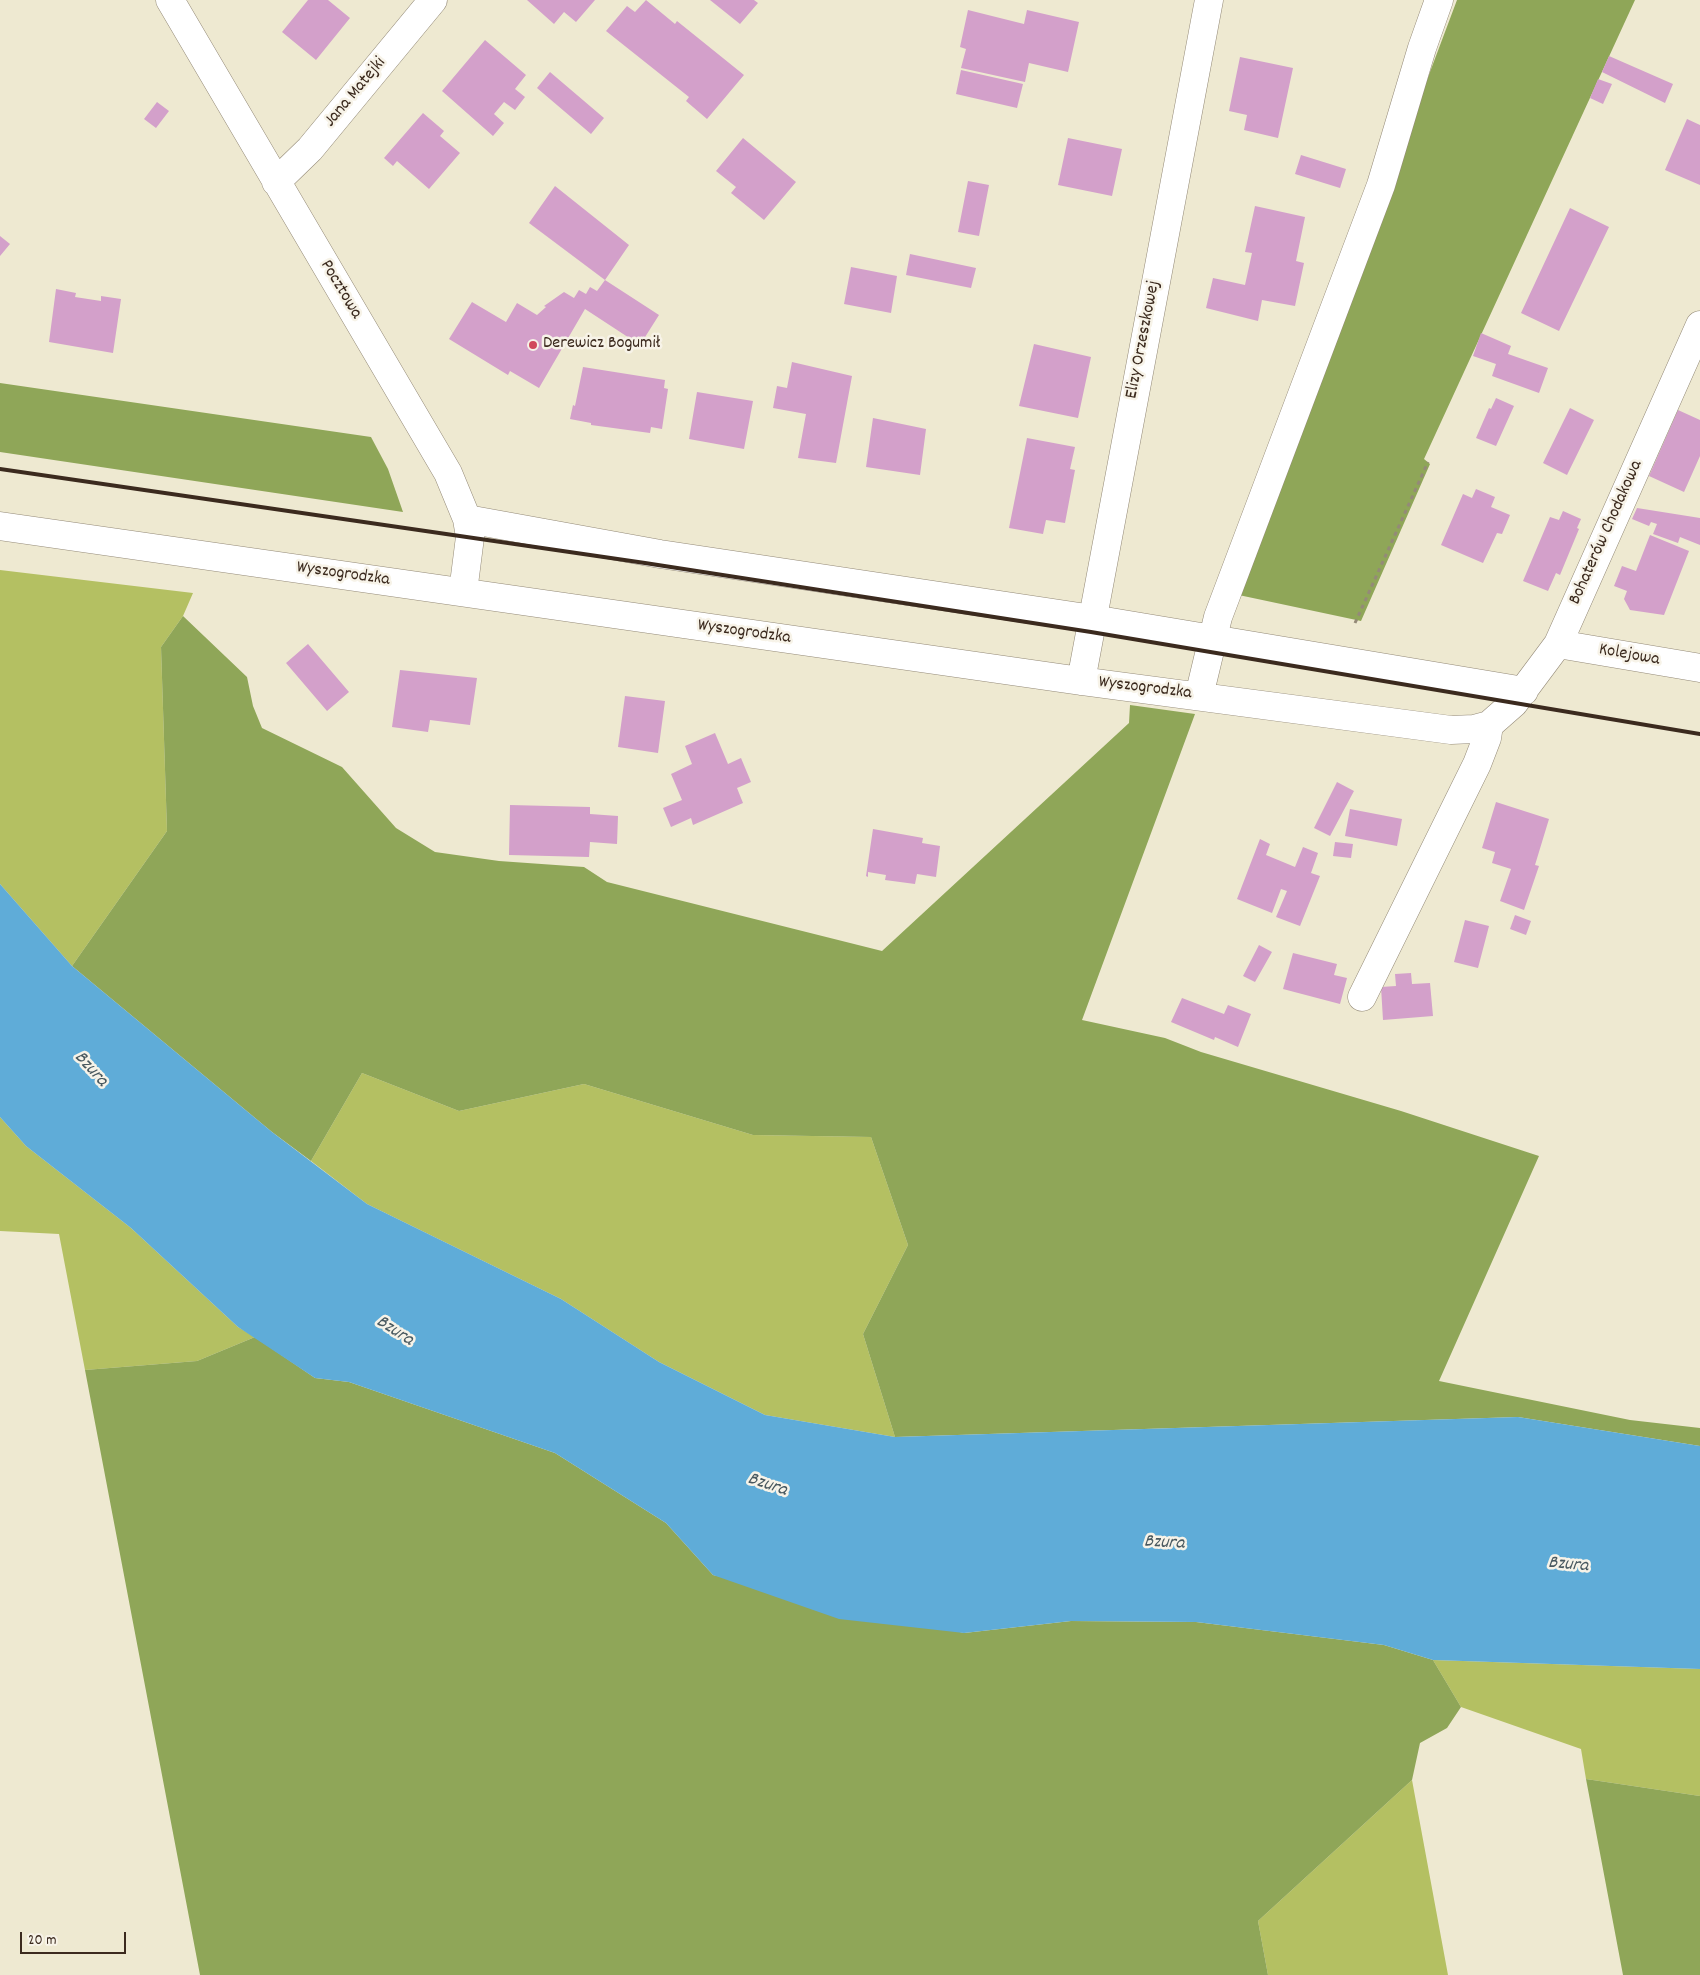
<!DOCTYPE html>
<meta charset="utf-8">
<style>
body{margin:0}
#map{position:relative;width:1700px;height:1975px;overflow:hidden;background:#eee9d1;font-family:Dekko,sans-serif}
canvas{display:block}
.scale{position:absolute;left:20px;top:1932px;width:106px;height:22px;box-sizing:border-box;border:2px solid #3b2a1e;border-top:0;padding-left:6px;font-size:15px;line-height:18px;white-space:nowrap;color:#3b2a1e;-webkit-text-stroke:4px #f7f3e8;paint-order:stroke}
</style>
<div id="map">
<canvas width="1700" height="1975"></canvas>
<div class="scale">20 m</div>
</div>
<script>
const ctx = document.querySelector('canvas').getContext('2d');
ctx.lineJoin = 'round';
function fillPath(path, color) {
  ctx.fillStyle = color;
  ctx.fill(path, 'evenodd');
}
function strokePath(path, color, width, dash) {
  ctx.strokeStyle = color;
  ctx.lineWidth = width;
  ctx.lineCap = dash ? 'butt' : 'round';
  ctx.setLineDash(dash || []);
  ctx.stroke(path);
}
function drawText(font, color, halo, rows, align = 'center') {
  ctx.font = font + ' Dekko,sans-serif';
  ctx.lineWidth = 5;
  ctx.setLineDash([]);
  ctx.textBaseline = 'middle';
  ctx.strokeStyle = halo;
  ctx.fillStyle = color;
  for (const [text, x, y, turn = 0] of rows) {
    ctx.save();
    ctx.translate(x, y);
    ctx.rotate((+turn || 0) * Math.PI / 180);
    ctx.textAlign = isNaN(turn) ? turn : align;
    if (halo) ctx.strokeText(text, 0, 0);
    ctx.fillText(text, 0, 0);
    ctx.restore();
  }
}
fillPath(new Path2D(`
 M0,570L193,593L183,616L161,647L167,831L72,966L0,884Z
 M362,1073L459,1111L584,1084L753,1135L871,1137L908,1245L863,1334L895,1437L765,1415L659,1362L561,1299L367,1204L311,1161Z
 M0,1117L26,1146L131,1228L238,1327L255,1337L197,1361L85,1370L59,1234L0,1231Z
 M1433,1660L1700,1669V1796L1586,1779L1581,1749L1461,1707Z
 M1412,1780L1448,1975H1268L1258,1921Z`), '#b4c062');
fillPath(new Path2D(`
 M1457,0H1635L1424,459L1430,464L1361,621L1234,594Z
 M0,383L371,437L388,469L403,512L0,452Z
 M183,616L247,677L253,706L262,728L342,767L396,828L435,852L499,861L584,867L607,882L882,951L1129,723L1130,705L1195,714L1082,1020L1165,1038L1201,1052L1401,1111L1539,1156L1439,1381L1630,1420L1700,1428V1446L1518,1417L895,1437L863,1334L908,1245L871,1137L753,1135L584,1084L459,1111L362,1073L311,1161L272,1132L72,966L167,831L161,647Z
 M255,1337L315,1378L349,1382L555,1453L666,1523L713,1575L964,1633L1071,1621L1196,1622L1384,1645L1433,1660L1461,1707L1447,1728L1420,1743L1412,1780L1258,1921L1268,1975H200L85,1370L197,1361Z
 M1586,1779L1700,1796V1975H1623Z`), '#8fa658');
fillPath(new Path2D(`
 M0,884L72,966L272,1132L367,1204L561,1299L659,1362L765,1415L895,1437L1518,1417L1700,1446V1669L1433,1660L1384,1645L1196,1622L1071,1621L964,1633L839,1619L713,1575L666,1523L555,1453L349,1382L315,1378L238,1327L131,1228L26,1146L0,1117Z`), '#5facd8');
fillPath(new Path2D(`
 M308,0H328L350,18L316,60L282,32Z
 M527,0H595L576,22L564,12L554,24Z
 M646,0L675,24L677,21L744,75L707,119L686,101L689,97L606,31L627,6L635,12Z
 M710,0H754L758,3L740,24Z
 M968,10L1024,24L1027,10L1079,22L1068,72L1029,63L1025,82L961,68L966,49L960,47Z
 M485,40L526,75L515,89L525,97L515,110L504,102L494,114L504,123L493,136L442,91Z
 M1609,56L1673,84L1665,103L1602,72Z
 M1240,57L1293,68L1278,138L1244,130L1247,115L1229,111Z
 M961,70L1023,84L1017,108L956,94Z
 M550,72L604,118L591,134L537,88Z
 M1598,79L1612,84L1603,104L1590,98Z
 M157,102L169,111L156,128L144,119Z
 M423,113L444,131L440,136L460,153L429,189L397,161L393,166L384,158Z
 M1687,119L1700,125V185L1665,170Z
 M743,138L796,182L764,220L731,193L736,187L716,171Z
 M1068,138L1122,149L1112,196L1058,185Z
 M1301,155L1346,169L1340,188L1295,174Z
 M968,181L989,185L979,236L958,232Z
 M555,186L629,245L605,280L529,223Z
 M1255,206L1305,217L1296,261L1304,263L1295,306L1262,300L1258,321L1206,308L1213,278L1245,285L1252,253L1245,252Z
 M1570,208L1609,227L1559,331L1521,313Z
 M0,236L10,244L0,256Z
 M910,254L976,268L971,288L906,275Z
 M851,267L897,276L891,313L844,304Z
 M605,280L659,315L640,345L585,309L539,388L510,371L508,375L449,339L472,302L506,322L517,303L537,315L546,307L544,306L564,292L574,298L579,290L586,294L590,287L597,291Z
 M56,289L76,293L75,297L101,301V296L121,299L113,353L49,342Z
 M1481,333L1511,346L1508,354L1548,368L1539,393L1492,376L1496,364L1473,356Z
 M1034,344L1091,357L1078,418L1019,406Z
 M792,362L852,376L836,463L798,458L806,414L773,408L777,386L787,388Z
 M583,367L665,380L664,388L668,389L662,429L651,427L650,433L591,425V423L570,419L573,405L575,406Z
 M697,392L753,401L744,449L689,439Z
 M1496,398L1514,406L1496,446L1476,438L1489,408L1491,409Z
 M1570,408L1594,420L1567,475L1543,463Z
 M1678,410L1700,420V456L1684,492L1649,476Z
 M873,418L926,429L920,475L866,467Z
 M1027,438L1075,447L1070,469L1075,470L1065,523L1046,520L1043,534L1009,528Z
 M1476,489L1495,497L1491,507L1510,515L1502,534L1497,533L1483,563L1441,545L1463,494L1472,498Z
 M1637,508L1700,518V545L1680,537L1678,543L1653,534L1657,524L1651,522L1649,526L1632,519Z
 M1563,511L1581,519L1577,528L1579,529L1560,575L1556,573L1548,591L1523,581L1550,517L1559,520Z
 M1650,535L1689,551L1664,615L1630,610L1624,599L1627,591L1614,586L1622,566L1636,571Z
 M308,644L349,692L327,711L286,663Z
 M400,670L477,678L470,725L430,720L428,732L392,727Z
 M625,696L665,701L658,753L618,747Z
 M715,733L728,764L741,758L751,782L737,788L743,803L693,825L691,818L671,827L663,808L682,800L671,774L692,764L685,746Z
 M1337,782L1354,791L1330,836L1314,828Z
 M1496,802L1549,819L1535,865L1539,866L1524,910L1500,901L1511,869L1492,863L1495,852L1482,848Z
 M510,805L590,807V814L618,816L617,844L590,842L589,857L509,855Z
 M1350,809L1402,819L1397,846L1345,836Z
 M873,829L923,838L922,843L940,846L936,877L917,874L915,884L885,880L886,875L868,872V877L866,876Z
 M1260,839L1270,844L1266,855L1295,867L1303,847L1318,853L1311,873L1320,876L1300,926L1276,917L1287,891L1281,889L1272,913L1237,899Z
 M1335,842L1353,844L1351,858L1333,856Z
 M1515,915L1531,921L1526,935L1510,929Z
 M1465,920L1489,926L1478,968L1454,962Z
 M1259,945L1272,952L1255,982L1243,976Z
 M1293,953L1337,964L1334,975L1347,978L1340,1004L1283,989Z
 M1411,973L1412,984L1430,983L1433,1016L1383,1020L1381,987L1396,986L1395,974Z
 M1182,998L1224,1014L1228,1005L1251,1014L1238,1047L1215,1037L1214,1040L1171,1022Z`), '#d3a0ca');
const minor = new Path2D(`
 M170,0L448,473L467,519L470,537L463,592
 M276,182L310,149L433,0
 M467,519L660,554L1093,619L1524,691
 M0,526L1081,681L1451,730L1474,729L1489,725L1514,703L1558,644L1700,325
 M1558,644L1700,668
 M1081,681L1209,0
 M1199,696L1218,617L1381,185L1422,48L1439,0
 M1362,997L1477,764L1487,738L1489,725`);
strokePath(minor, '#948a78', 29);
strokePath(new Path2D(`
 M1355,623L1428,462`), '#948a78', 3, [4, 4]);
strokePath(minor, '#fff', 28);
strokePath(new Path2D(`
 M0,469L645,563L1091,632L1700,734`), '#3b2a1e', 4);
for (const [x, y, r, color] of [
 [533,345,5,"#d1495b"]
]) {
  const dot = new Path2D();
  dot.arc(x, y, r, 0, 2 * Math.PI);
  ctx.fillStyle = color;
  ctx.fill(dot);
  strokePath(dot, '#f7f3e8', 2);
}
drawText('18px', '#3b2a1e', '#f7f3e8', [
 ["Jana Matejki",356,93,-50],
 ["Pocztowa",340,290,59],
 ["Elizy Orzeszkowej",1144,340,-79],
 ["Bohaterów Chodakowa",1607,533,-66],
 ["Wyszogrodzka",343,575,8],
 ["Wyszogrodzka",744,633,8],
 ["Kolejowa",1629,656,10],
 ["Wyszogrodzka",1145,689,7]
]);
drawText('18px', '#3b2a1e', '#f7f3e8', [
 ["Derewicz Bogumił",543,345]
], 'left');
drawText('italic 19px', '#48585f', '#f7f3e8', [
 ["Bzura",90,1070,48],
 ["Bzura",394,1332,33],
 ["Bzura",767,1486,19],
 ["Bzura",1164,1544,3],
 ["Bzura",1568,1566,5]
]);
</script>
